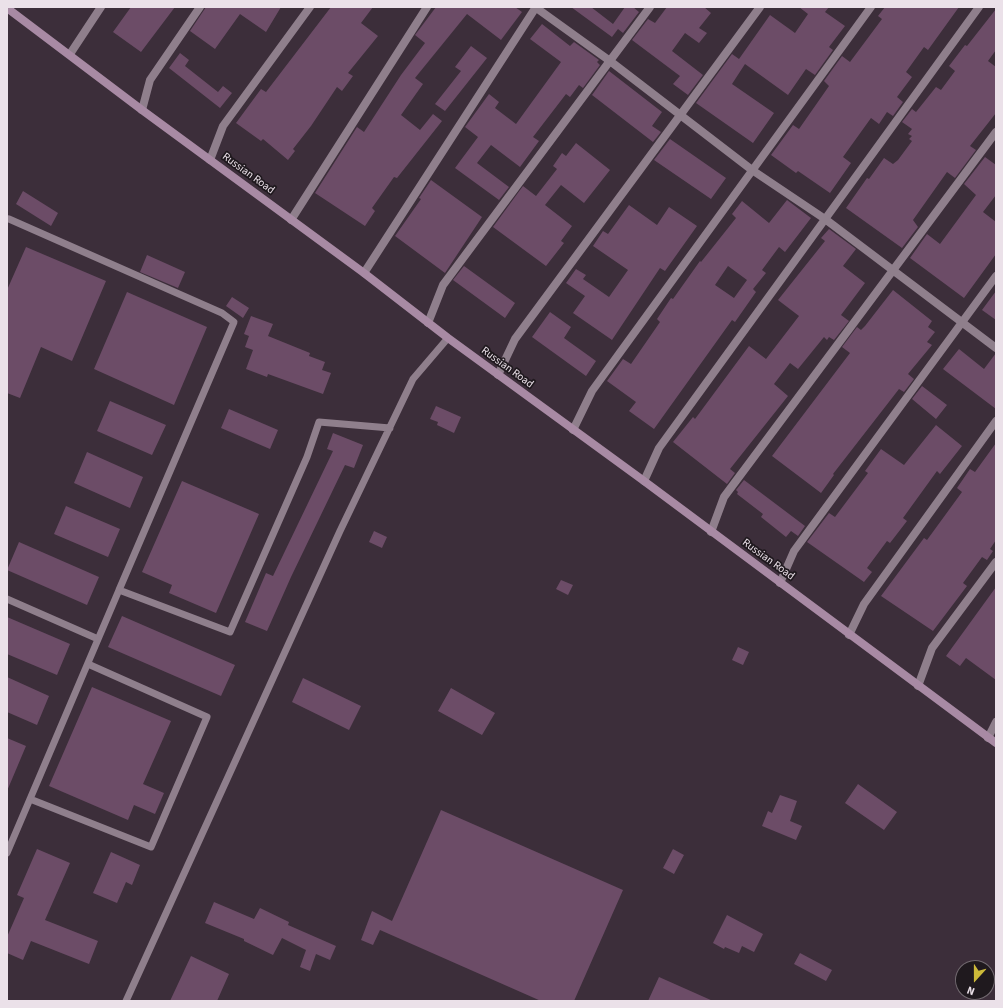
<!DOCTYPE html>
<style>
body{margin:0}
#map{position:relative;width:1003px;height:1008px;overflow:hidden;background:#3c2e3a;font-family:"Source Sans 3",sans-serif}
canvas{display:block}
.frame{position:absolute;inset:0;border:8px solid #ebe1e9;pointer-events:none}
.north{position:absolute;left:955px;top:960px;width:40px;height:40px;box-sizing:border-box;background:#1f191e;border:1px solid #71696f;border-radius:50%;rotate:201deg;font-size:11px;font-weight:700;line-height:16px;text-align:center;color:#ebe1e9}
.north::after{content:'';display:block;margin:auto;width:14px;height:18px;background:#ccb939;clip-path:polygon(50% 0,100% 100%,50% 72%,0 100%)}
</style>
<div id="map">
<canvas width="1003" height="1008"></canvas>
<div class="frame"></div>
<div class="north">N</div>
</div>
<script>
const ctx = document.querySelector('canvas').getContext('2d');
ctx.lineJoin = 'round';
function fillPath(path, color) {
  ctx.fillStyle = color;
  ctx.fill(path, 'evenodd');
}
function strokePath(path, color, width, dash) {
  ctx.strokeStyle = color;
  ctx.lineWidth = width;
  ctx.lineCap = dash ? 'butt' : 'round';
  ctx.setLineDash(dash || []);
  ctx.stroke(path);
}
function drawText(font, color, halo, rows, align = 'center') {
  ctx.font = font + ' "Source Sans 3",sans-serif';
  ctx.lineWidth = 3.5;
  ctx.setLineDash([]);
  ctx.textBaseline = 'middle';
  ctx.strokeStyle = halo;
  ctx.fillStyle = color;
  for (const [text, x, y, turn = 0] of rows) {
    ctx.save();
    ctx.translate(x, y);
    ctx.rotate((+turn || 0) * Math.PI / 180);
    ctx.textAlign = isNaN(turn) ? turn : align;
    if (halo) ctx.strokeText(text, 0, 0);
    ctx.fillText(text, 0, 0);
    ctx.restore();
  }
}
fillPath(new Path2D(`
 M131,7H175L141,52L113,32Z
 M206,7H281L266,32L240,14L215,49L190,31Z
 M331,7H373L361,23L378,36L348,73L353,76L342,91L337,87L311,126L293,149L295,151L288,160L263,139L261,141L236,123L261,89L266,92Z
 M436,7H515L522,12L501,40L467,14L415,78L423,84L401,115L420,130L433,114L442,121L397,178L394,177L372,208L375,211L365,226L315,193L357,127L364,132L401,75L425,43L415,35Z
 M571,7H591L613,24L625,7H633L639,12L623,33L618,29L612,37Z
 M667,7H704L711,13L699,28L707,33L699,43L685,33L672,51L703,75L688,95L673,84L680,76L632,40L648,19L655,23Z
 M799,7H829L825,12L845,26L829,47L833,50L815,75L806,69L788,95L745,64L732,84L774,113L753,143L696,103L732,54L739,59L770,15L795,33L808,14Z
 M885,7H959L928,50L924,47L906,72L912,77L897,97L903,102L893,116L887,112L879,124L871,118L843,157L851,163L830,193L798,171L796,173L771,155L793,125L799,129L829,86L824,81L842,56L850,62L882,19L878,16Z
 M996,9V50L988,61L996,67V113L970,146L976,150L955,178L947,172L913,220L918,227L902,248L846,208L867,178L869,179L884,158L893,164L898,160L912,141L909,139L912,136L908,134L912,129L902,122L912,109L916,112L936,87L941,90L955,71L949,66L965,45L967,46Z
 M542,24L570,46L574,42L599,60L597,62L600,65L583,88L579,85L570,97L566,94L533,137L539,141L520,167L491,145L477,163L509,187L499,200L455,168L478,137L465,127L489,94L499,102L495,108L516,124L561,62L530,39Z
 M471,46L487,58L445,111L435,104L461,71L455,67Z
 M180,53L189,60L185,66L218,92L223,86L232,93L220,108L169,68Z
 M609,71L662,112L652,126L661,132L653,142L592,95Z
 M670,139L726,178L711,199L654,160Z
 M576,143L610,170L584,203L561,185L545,205L572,226L561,241L564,243L546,266L493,227L523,186L536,196L557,169L553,166L562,153L566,156Z
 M985,157L996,165V195L983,212L996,222V254L964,298L910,258L927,234L940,244L976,195L964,184Z
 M431,180L482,217L445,273L395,236L421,199L419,198Z
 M23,191L58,213L51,226L16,204Z
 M787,200L811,218L785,252L779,247L762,270L766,273L753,289L756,292L735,322L732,320L654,429L629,411L636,402L607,381L623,359L631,364L660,322L657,319L671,298L673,299L700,261L701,262L736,218L732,214L742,201L769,223ZM728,266L747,280L734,298L715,285Z
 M629,205L657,225L669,207L697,226L665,271L660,268L612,340L573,313L585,296L566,283L576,269L586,275L583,279L609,297L628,270L593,246L603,231L608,234Z
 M829,229L856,249L843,266L865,283L841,315L849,321L834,340L829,337L827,340L824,337L798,369L790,363L774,384L788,396L730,469L735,473L727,484L673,442L693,417L695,419L749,346L766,359L799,316L778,300L825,241L821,238Z
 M26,247L106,281L72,361L41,347L20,398L7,393V290Z
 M147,255L185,272L178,288L140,272Z
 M464,266L515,303L505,318L453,280Z
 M893,290L932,321L928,327L935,332L927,342L932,345L908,374L914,379L904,392L899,389L833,474L834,475L821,493L772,456L850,353L842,347L857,327L861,330L865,326Z
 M996,291V320L982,310Z
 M127,292L207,327L174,405L94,369Z
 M232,297L249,308L243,318L226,306Z
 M550,312L571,327L564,338L596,361L586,376L532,337Z
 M251,316L273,324L268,336L310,353L309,356L325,362L322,370L331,373L323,394L268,374L267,377L246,369L253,350L245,347L249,336L244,334Z
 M959,349L984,369L996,353V409L943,369Z
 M922,386L947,405L936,419L912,399Z
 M110,401L166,425L152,455L97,431Z
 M436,406L461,417L454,433L437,425L438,422L430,419Z
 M229,409L278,430L270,449L221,428Z
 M936,425L962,446L940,474L937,471L903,518L907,521L890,543L887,541L867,568L872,572L864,582L807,542L829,513L835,517L868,473L865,471L881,449L904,465Z
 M333,433L363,445L354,468L345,465L291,577L267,631L245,622L266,573L273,576L333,451L327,449Z
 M996,443V540L990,549L993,551L987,560L982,557L963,583L967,586L933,631L881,596L924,538L927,540L962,492L957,488L970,469L975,472Z
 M87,452L143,477L130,508L74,483Z
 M744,480L805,526L798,536L791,531L786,537L761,517L763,514L737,494L738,492L736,490Z
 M182,481L259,514L216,613L169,593L172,585L142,572Z
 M66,506L120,529L108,557L54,534Z
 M374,531L387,537L382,548L369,542Z
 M19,542L99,577L87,605L7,570Z
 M561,580L573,585L568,595L556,589Z
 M996,587V680L966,658L960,666L946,656Z
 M122,616L235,665L221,696L108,647Z
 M7,617L70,644L57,675L7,654Z
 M738,647L749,652L743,665L732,660Z
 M7,677L49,696L37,725L7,712Z
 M303,678L361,706L349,730L292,702Z
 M92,687L171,721L143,784L164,793L155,814L134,805L128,820L49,786Z
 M451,688L495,713L482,735L438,711Z
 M7,738L26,746L7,791Z
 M858,784L897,812L884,830L845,803Z
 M780,795L797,801L790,821L802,826L796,840L762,826L768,811L772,813Z
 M441,810L623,890L574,1001H541L380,930L373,945L361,940L372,911L392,921Z
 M37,849L70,863L45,920L98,941L89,964L31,941L23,960L7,953V937L24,898L17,895Z
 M673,849L684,855L674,874L663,868Z
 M111,852L140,865L132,885L126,882L117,903L93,893Z
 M214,902L254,919L260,908L289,922L288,925L336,946L330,960L316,954L310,971L300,967L306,950L282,938L273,955L244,941V939L205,923Z
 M727,915L763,934L754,952L742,946L739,953L725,947L724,949L713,943Z
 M800,953L832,970L826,981L794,964Z
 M191,956L229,974L217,1001H170Z
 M659,977L713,1001H648Z`), '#6c4c67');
strokePath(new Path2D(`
 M9,219L222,313L234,322L119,590
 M7,599L98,639
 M30,799L151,847L207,717L88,664
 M7,853L119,590L230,632L307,457L319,422L390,428
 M126,1001L340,531L413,379L448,338`), '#8f7f8c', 7);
strokePath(new Path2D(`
 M535,7L610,61L752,170L825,219L996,348
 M70,54L101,7
 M142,110L150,80L200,7
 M210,160L223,126L310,7
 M291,220L427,7
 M364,273L536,7
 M428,323L443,285L650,7
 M498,375L515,339L760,7
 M573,430L592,391L871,7
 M644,481L659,448L979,7
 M711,532L724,497L996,132
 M780,583L794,551L996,276
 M849,635L864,604L996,421
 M918,686L932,648L996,562
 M988,738L996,722`), '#8f7f8c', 8);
strokePath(new Path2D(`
 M7,8L142,110L364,273L448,338L644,481L996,743`), '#a88aa4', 8);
drawText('11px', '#ebe1e9', '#1f191e', [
 ["Russian Road",248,174,36],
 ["Russian Road",507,368,36],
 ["Russian Road",768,560,36]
]);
</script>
